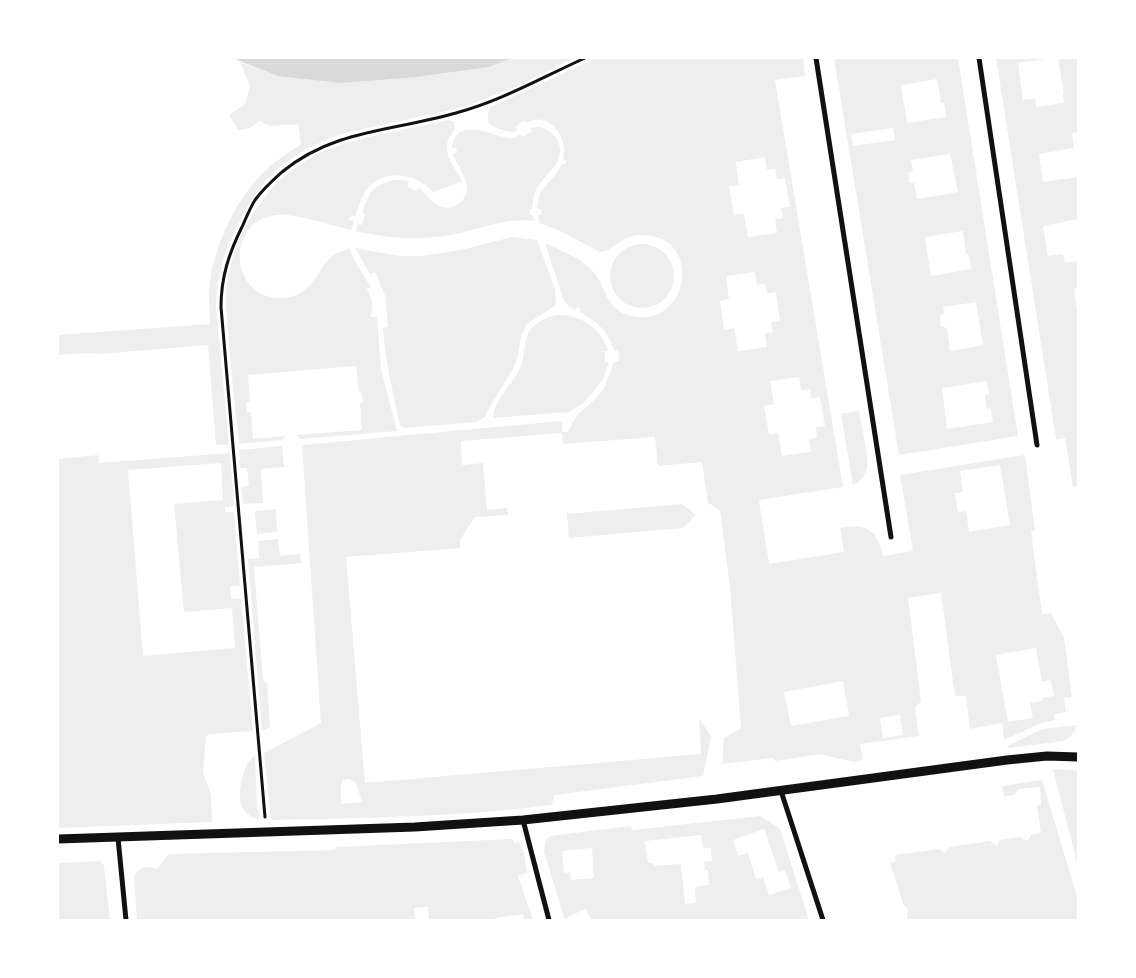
<!DOCTYPE html>
<style>
body{margin:0}
#map{position:relative;width:1136px;height:978px;overflow:hidden;background:#fff;font-family:"Nunito Sans",sans-serif}
canvas{display:block}
.frame{position:absolute;inset:0;border:59px solid #fff;pointer-events:none}
</style>
<div id="map">
<canvas width="1136" height="978"></canvas>
<div class="frame"></div>
</div>
<script>
const ctx = document.querySelector('canvas').getContext('2d');
ctx.lineJoin = 'round';
function fillPath(path, color) {
  ctx.fillStyle = color;
  ctx.fill(path, 'evenodd');
}
function strokePath(path, color, width, dash) {
  ctx.strokeStyle = color;
  ctx.lineWidth = width;
  ctx.lineCap = dash ? 'butt' : 'round';
  ctx.setLineDash(dash || []);
  ctx.stroke(path);
}
fillPath(new Path2D(`
 M513,58H574L515,87L464,107L341,134C288,154 260,177 236,229C223,256 217,276 216,306L229,445H216L208,345L99,354L89,353L58,355V335L210,324C210,311 208,296 210,282C213,248 237,198 262,174C273,162 288,153 301,144L298,124L271,126L259,121L250,128L238,130L229,115L245,104L250,86L240,62L278,76L417,77L489,67Z
 M596,58H803L805,76L775,80L843,487L759,500L769,564L844,552L840,528C867,524 877,529 883,556L913,551L900,475L1025,455L1035,530L1031,531L1042,614L1051,613L1064,638L1072,697L1064,698L1066,712L1054,714L1055,720L1041,723L1004,740L1002,723L970,729L966,696H955L941,593L908,598L921,701L915,708L919,736L860,744L863,759L854,762L819,754L775,761L773,758L722,764L724,738L741,728L730,587L720,510L708,503L702,462L658,466L655,437L563,444L562,433L461,441L462,465L483,463L487,510L507,508L508,515L475,517L460,540V548L346,557L365,783L701,754L699,718L711,736L703,776L554,795L552,805C458,817 365,818 271,820L264,753L321,723L302,445L562,421V432H568L577,415L592,402L604,389L614,362L619,361L618,351H614C609,332 597,321 580,312L581,309L577,307L575,310L568,306L563,298L545,243C560,250 579,257 591,269C606,284 604,308 628,315C688,333 705,238 645,235C623,233 616,250 600,252L558,230L539,223L538,215L542,214L541,209H537C538,185 553,183 562,164H566V160L563,159C569,137 548,110 527,123L524,120L515,127L518,130C512,133 508,132 502,130C488,125 484,122 491,107ZM765,157L767,170L775,169L777,179L785,178L790,207L781,208L783,218L775,219L777,233L748,237L744,214L734,215L729,186L739,185L736,162ZM755,272L757,285L765,283L767,293L776,292L780,321L771,322L773,332L765,333L767,347L738,351L734,328L724,330L720,301L729,299L726,276ZM799,377L801,390L810,389L811,398L820,397L825,426L816,427L817,437L809,439L811,452L782,456L778,433L769,435L764,406L774,404L770,381ZM1000,465L1010,525L969,532L966,511L958,512L955,493L963,492L960,471ZM1036,648L1042,682L1051,680L1054,696L1042,698V701L1030,703L1033,718L1008,722L996,655ZM843,681L849,716L791,726L784,692ZM900,715L903,735L883,738L880,718ZM349,779L356,783L362,802L341,804V785L343,780Z
 M834,58H958L1018,436L899,455ZM937,79L941,103H944L946,117L907,123L901,85ZM893,128L895,140L853,146L851,134ZM950,154L958,192L917,199L914,183H910L908,173L913,172L911,160ZM963,231L966,254L969,255L971,269L931,276L925,237ZM976,302L983,345L950,351L947,328L941,326L940,316L944,313L943,307ZM987,381L989,394L985,395L987,409L991,408L993,422L947,429L942,388Z
 M996,58H1053L1018,63L1023,100L1035,99L1036,107L1064,103L1063,95L1064,94L1058,58H1078V132L1072,133L1074,148L1039,154L1043,182L1078,177V219L1043,226L1048,256L1063,254L1065,263L1078,261V288L1074,289L1078,318V486L1073,487L1065,438L1056,439Z
 M447,120L453,121L455,126C454,132 450,135 448,140C443,156 456,168 462,181L433,192C416,174 387,168 369,187C362,194 359,206 355,216L351,215L349,220L354,221L351,230C331,225 295,213 276,215C224,221 230,300 282,298C322,296 315,253 350,249L354,260L371,287L366,289C373,298 374,306 370,317H377L381,369L397,431L300,439L296,435L362,430L360,403L363,402L362,393L359,392L356,366L248,375L250,402H246L247,412H251L253,439L286,436L282,440L239,444C235,411 232,378 229,345C228,325 224,305 227,285C234,228 273,172 326,150C364,135 408,130 447,120Z
 M539,127C546,128 553,133 557,140C569,161 544,174 536,190C533,196 533,203 532,209L529,210L530,215H533L534,221C507,217 481,229 455,234C420,241 391,239 356,231L358,224L362,225L365,214L362,213C365,206 367,197 372,191C380,182 398,177 409,182L407,186L417,191L419,188C426,193 431,203 439,206C445,209 453,208 458,204C479,189 458,169 453,154L457,152L456,148H452C456,112 498,140 513,138C516,137 518,135 520,134L523,137L532,131L530,128Z
 M512,237L537,240L555,289L556,303L553,307L527,324L521,336L518,356L512,371L492,403L485,417L477,422L403,428L400,425C393,392 385,361 383,328L388,327L385,295L375,272L370,274L355,248L400,256H421L461,250Z
 M610 276a32 32 0 1 1 64 0a32 32 0 1 1-64 0Z
 M555,315C578,313 602,328 608,351H605V362H609L604,377L598,386L583,403L569,412L493,418C495,397 515,383 522,363C525,352 524,338 531,329C537,322 546,318 555,315Z
 M859,411C861,425 869,455 867,467C866,475 860,481 853,485L841,414Z
 M282,446L284,467L261,469L263,503L243,504L241,487L249,485L247,468H240L239,450Z
 M230,453L234,506L225,507V512H234L240,586H230L231,599L241,598L253,731L209,734L206,737L203,772L211,795L212,822L58,828V459L98,455L99,463ZM221,463L223,500L174,504L184,612L232,608L235,648L143,656L128,470Z
 M682,504L696,515L683,528L569,538L567,514Z
 M276,509L277,532L257,534L255,511Z
 M278,539L280,556L300,554L301,563L254,567L263,680L267,684L270,727L262,731L248,559L259,558L258,541Z
 M1077,725L1072,735L1064,741L1008,748L1007,746L1042,729Z
 M255,755L257,809H259L260,820C254,818 248,816 244,810C235,798 243,763 255,755Z
 M1053,769L1078,770V866L1056,781Z
 M1042,780L1078,900V920H908L907,916L908,909L904,906L890,863L896,862L895,855L939,849L945,853L950,847L990,841L997,846L1000,840L1020,837L1027,841L1031,835L1041,833L1037,806L1041,805L1040,787L1019,789L1014,795L1004,796L1002,786Z
 M760,816L780,829L809,920H591L586,909L567,917L569,920H565L544,852L545,841L550,836L631,826L632,830ZM764,829L779,872L785,870L791,888L769,895L763,877L756,879L748,853L738,856L733,840ZM701,835L703,848H711L712,861L704,862L705,870H708L709,885L695,887L696,903L685,904L681,864L654,866L653,863H648L645,841ZM592,848L594,878L571,880L570,872L564,873L562,851Z
 M512,839L515,843L519,842L524,853L527,873L518,876L533,920H524L523,914L495,918V920H429L428,907L414,908L415,920H137L134,877C138,867 147,865 157,869L169,854L335,850L336,847Z
 M100,861L104,865L110,920H58V863Z`), '#eee');
fillPath(new Path2D(`
 M232,58H513L489,67L417,77L341,83L278,76Z`), '#d9d9d9');
strokePath(new Path2D(`
 M265,817L221,307C221,277 229,253 242,227C246,218 250,208 255,200C263,189 272,181 282,172C334,129 394,131 456,113C501,101 543,77 585,58`), '#111', 3);
strokePath(new Path2D(`
 M816,58L891,537
 M979,58L1037,445
 M781,791L823,920
 M523,820L549,920
 M118,838L126,920`), '#111', 5);
strokePath(new Path2D(`
 M58,839L415,827L523,820L717,799L1007,760L1047,756L1078,757`), '#111', 9);
</script>
